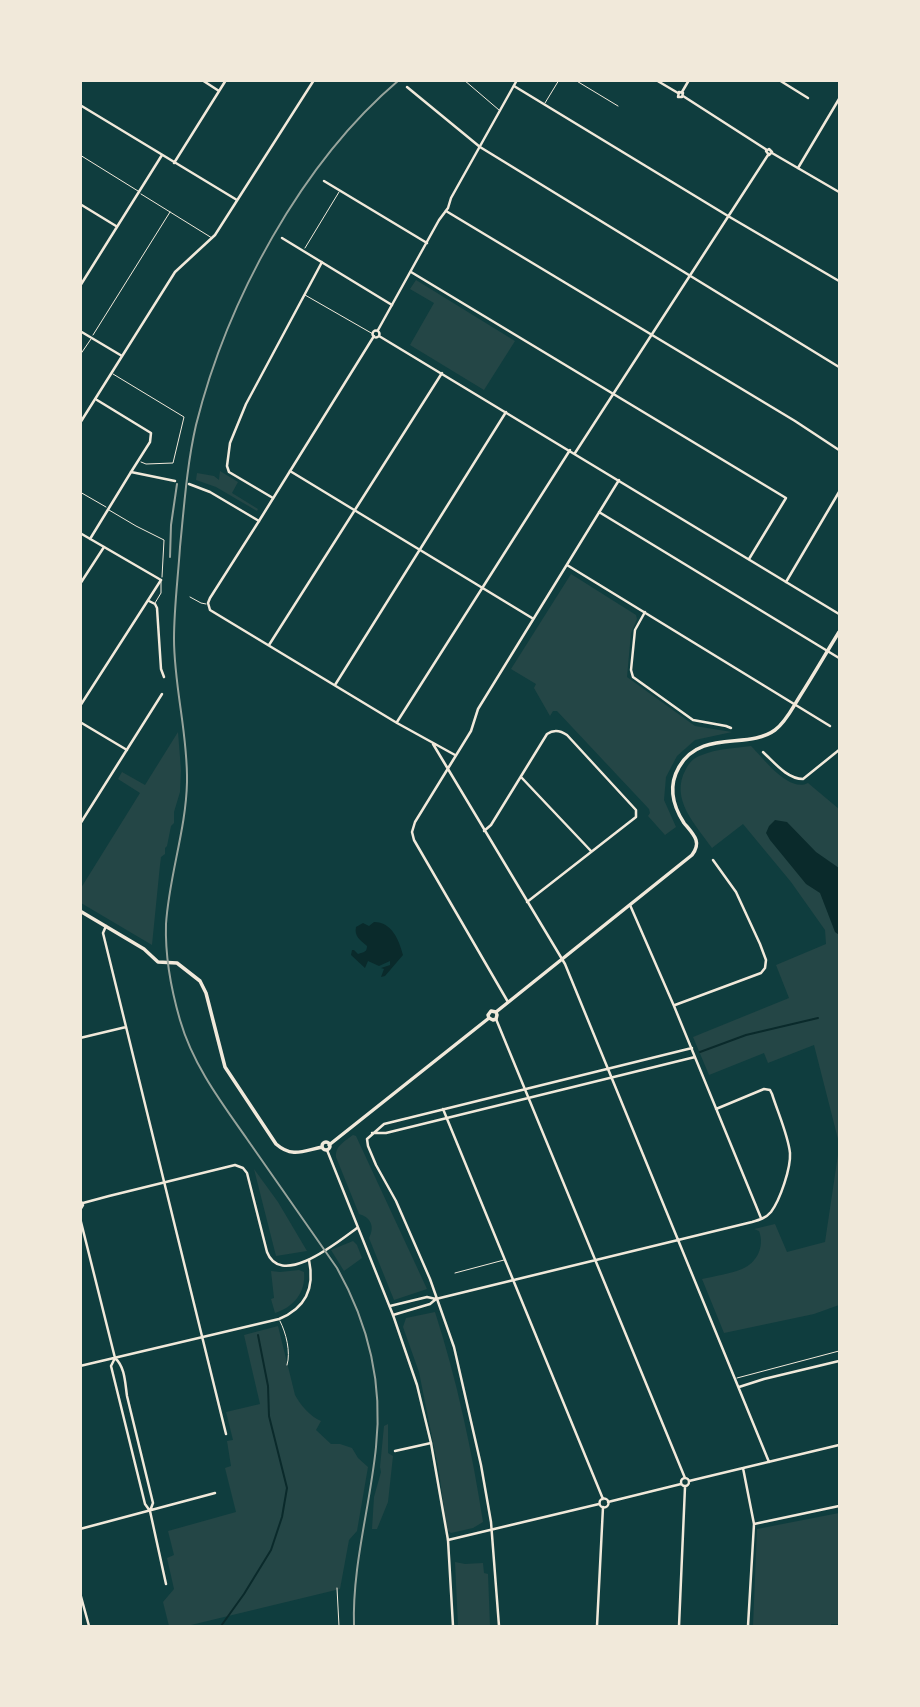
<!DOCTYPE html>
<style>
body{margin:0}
#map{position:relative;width:920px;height:1707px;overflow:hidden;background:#0f3d3e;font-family:"Fira Sans",sans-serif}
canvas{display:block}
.frame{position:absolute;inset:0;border:82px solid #f1e9da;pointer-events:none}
</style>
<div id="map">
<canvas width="920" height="1707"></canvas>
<div class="frame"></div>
</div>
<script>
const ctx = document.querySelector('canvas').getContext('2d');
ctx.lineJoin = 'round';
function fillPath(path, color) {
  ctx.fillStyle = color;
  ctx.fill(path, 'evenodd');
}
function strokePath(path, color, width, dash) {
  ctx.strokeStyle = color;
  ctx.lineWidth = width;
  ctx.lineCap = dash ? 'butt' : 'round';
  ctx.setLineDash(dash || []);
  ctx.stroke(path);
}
fillPath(new Path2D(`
 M416,280L515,341L484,390L410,345L434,303L410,289Z
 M220,471L238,482L232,493L258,509L257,511L216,487L196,480L197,473L214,476L219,480Z
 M571,574L636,615L637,619L631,633L627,677L695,726L732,732L695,740L677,756L666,777L664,800L676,827L665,835L648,816L650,813L649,809L557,711H553L550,716L534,688L536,684L511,669Z
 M178,732L181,770L180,792L174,812V823L171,826L167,846L165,848V854L161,857L160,865L152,945L81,903V888L140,793L118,779L122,772L145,785Z
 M751,746C764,759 789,793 808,783L839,809V1143L814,1045L768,1063L764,1053L709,1075L693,1037L789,998L776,965L826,944L825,930L791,882L743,824L712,848C696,825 669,799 686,769C689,763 694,757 702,755C716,749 735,748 751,746Z
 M353,1135L356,1136L427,1289L394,1300L369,1238C375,1227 371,1217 359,1214L336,1157C335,1146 345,1141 353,1135Z
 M839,1148V1305L814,1314L724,1333L702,1279C715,1276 730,1274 742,1269C757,1263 765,1246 759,1231L754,1229L775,1224L787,1252L825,1242Z
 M254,1169L278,1202L307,1251L276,1256Z
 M353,1241L357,1245L362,1258L344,1271L331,1250Z
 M299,1270L304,1272C306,1292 294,1307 275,1313L271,1299L274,1298L271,1271L280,1272Z
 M435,1312C457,1380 472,1451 483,1522L473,1528L451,1533L447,1530L439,1472L419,1372L403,1327L406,1318Z
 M278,1326L295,1395C301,1406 310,1416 321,1421L316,1430L331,1444H340L352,1448L358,1458L368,1467L357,1531L349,1540L340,1589L191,1625V1626H169L163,1602L174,1589L167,1558L174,1555L168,1531L236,1512L225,1468L231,1466L227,1441L233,1440L226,1412L260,1404L244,1335Z
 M388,1424V1453L393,1456L388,1502L377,1529H372L374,1497L381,1472L380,1467L384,1426Z
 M839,1513V1624H831V1626H753L757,1529Z
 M455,1562L465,1564L483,1563L484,1573L488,1574L490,1626H458Z`), '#244646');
fillPath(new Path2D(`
 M775,820L787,822L816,852L839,868V935L835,932L820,893L806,884L770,840L766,833L769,826Z
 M374,922C392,922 399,940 403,955L385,976L381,977L384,969L381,968L390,965V961L379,966L368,961L365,968L351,955L352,950H354L358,954C364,952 367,952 367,946C360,940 354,936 356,927L363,923L369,926Z`), '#0a2a2b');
strokePath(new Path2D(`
 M700,1052L746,1035L818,1018
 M221,1626L244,1594L271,1550L282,1517L287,1488L269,1416L268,1386L258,1335`), '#0a2a2b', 2);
strokePath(new Path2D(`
 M464,80L499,110
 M575,80L618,106
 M545,103L559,80
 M80,155L138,191
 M141,194L212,238
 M305,248L339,192
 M305,295L373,334
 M93,335L170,212
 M80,355L91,339
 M113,374L184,417L173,463L146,464L141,462
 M80,492L106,507
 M109,510L136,526L164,540L162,577
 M190,597L201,603L206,604
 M155,603L161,593V582
 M455,1273L504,1260
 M280,1321C286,1333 291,1352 287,1365
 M737,1378L839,1351
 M337,1588L339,1626`), '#f1e9da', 1);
strokePath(new Path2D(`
 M202,80L219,91
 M779,80L808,98
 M514,86L728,216L839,281
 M407,87L480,147L839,367
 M682,92L689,80
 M80,105L237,200
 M174,163L226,80
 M798,168L839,99
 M324,181L427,243
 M80,204L116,226
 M446,211L795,421L839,450
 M282,238L392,305
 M411,272L786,498L749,559
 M80,286L162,155
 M80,331L122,356
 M97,400L151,433L150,442L131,472
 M80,423L175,272L215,235L314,80
 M575,453L768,155
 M290,471L532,618
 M273,498L229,472L227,466L230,443L246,404L322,262
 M599,512L839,658
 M259,521L210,598L208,603L210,610L397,723L455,755
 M567,565L830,726
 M786,582L839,492
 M80,584L104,547
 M149,601L155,604L157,608L161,669L164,677
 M645,612L635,630L631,670L633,677L693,720L726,726L731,728
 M269,645L442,373
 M335,685L506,412
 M80,706L161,580
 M80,722L127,750
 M397,722L570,450
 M433,744L565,964L769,1462
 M763,752C774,762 787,779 803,779L839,750
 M521,777L591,851
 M80,824L162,694
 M484,831L491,825L547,734C554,729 560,730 567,735L636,810V817L527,902
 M630,905L674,1006L761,1218
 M106,926L103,933L226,1434
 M508,1002L414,840L412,832L415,822L471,731L478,709L619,480
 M675,1005L761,973L765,968L766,960L760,944L736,892L713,860
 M496,1019L685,1478
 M80,1038L126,1027
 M443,1109L603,1499
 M372,1133H386L695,1057
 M80,1218L115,1358L111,1366L145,1504L150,1511L166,1584
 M390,1306L427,1297L436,1299L444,1297L752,1222C759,1220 766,1218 771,1212C780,1200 791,1168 790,1153C788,1135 778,1113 772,1094L770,1090L764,1089L716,1109
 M393,1315L430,1304L436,1299
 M115,1358C125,1367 125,1382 127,1396L153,1503L150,1511
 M80,1366L279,1319C306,1308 315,1288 309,1260
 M739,1387L764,1379L839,1361
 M395,1451L431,1443
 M743,1468L754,1524L748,1626
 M681 1482a4 4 0 1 1 8 0a4 4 0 1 1-8 0Z
 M689,1481L839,1445
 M599.5 1503a4.5 4.5 0 1 1 9 0a4.5 4.5 0 1 1-9 0Z
 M608,1502L681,1484
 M754,1524L839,1506
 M80,1529L215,1493
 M448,1540L599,1504
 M80,1593L89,1626
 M499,1626L491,1522L481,1465L454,1347L430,1279L396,1201L376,1165L368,1146L367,1139L384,1124L692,1048
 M597,1626L603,1507
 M679,1626L685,1487`), '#f1e9da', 2.5);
strokePath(new Path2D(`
 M656,80L678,93
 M679,92L683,93L682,97H678Z
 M683,96L767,150
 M769,149L772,152L769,155L766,151Z
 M772,153L839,192
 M378,330L439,220L448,208L451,198L517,80
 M372.5 334a3.5 3.5 0 1 1 7 0a3.5 3.5 0 1 1-7 0Z
 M379,336L839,614
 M189,484L210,492L259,521L374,336
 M80,533L161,580
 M90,539L131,472L175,481
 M327,1150L393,1315L417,1385L431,1443L448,1540L453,1626
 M80,1200L83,1205L80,1210
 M83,1203L109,1196L235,1165L243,1168L247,1173L267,1252C281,1289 339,1241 357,1228`), '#f1e9da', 2.5);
strokePath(new Path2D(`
 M80,911L144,949L158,962L177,963L200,981L206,993L225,1067L276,1144C292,1158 303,1151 322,1147
 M496,1012L692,855C695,851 698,846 696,840C694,834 688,828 684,823C673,806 668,786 679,767C701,729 748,750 775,730C786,722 793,707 800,696C814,674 826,653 839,632
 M489,1018L493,1020L496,1019L497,1015L496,1012
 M489,1018L488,1015L491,1011L496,1012
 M322 1146a4 4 0 1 1 8 0a4 4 0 1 1-8 0Z
 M329,1145L489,1018`), '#f1e9da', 3.5);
strokePath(new Path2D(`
 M170,557L171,525L177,484
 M354,1626C352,1566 370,1507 376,1447C383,1383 368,1323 337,1268C307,1225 277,1182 247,1139C221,1102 193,1065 180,1020C171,989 165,956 166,924C169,876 186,830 187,782C188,734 174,687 174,639C174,608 178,578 180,547C184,507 187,464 196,425C227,301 301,163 399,80`), '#97a49c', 2);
</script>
